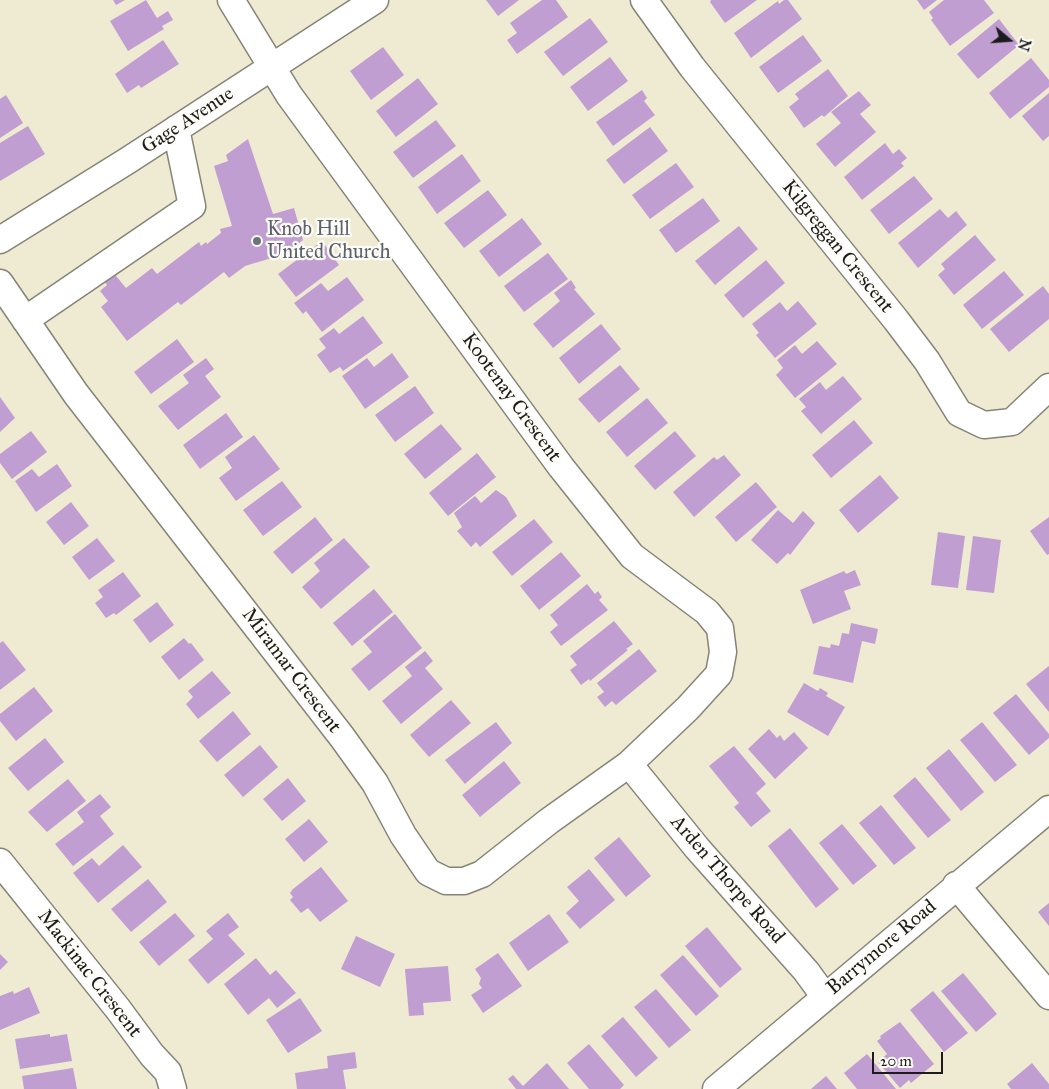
<!DOCTYPE html>
<style>
body{margin:0}
#map{position:relative;width:1049px;height:1089px;overflow:hidden;background:#efead2;font-family:"IM FELL Great Primer",serif}
canvas{display:block}
.north{position:absolute;left:984px;top:15px;width:50px;height:50px;-webkit-text-stroke:4px #fdfcf7;paint-order:stroke;rotate:108deg;font-size:14px;font-weight:700;line-height:20px;text-align:center;color:#1c1c1c}
.north::after{content:'';display:block;margin:auto;width:18px;height:22px;background:#1c1c1c;clip-path:polygon(50% 0,100% 100%,50% 72%,0 100%)}
.scale{position:absolute;left:872px;top:1052px;width:71px;height:22px;box-sizing:border-box;border:2px solid #1c1c1c;border-top:0;padding-left:6px;font-size:15px;line-height:18px;white-space:nowrap;color:#1c1c1c;-webkit-text-stroke:4px #fdfcf7;paint-order:stroke}
</style>
<div id="map">
<canvas width="1049" height="1089"></canvas>
<div class="north">N</div>
<div class="scale">20 m</div>
</div>
<script>
const ctx = document.querySelector('canvas').getContext('2d');
ctx.lineJoin = 'round';
function fillPath(path, color) {
  ctx.fillStyle = color;
  ctx.fill(path, 'evenodd');
}
function strokePath(path, color, width, dash) {
  ctx.strokeStyle = color;
  ctx.lineWidth = width;
  ctx.lineCap = dash ? 'butt' : 'round';
  ctx.setLineDash(dash || []);
  ctx.stroke(path);
}
function drawText(font, color, halo, rows, align = 'center') {
  ctx.font = font + ' "IM FELL Great Primer",serif';
  ctx.lineWidth = 4.5;
  ctx.setLineDash([]);
  ctx.textBaseline = 'middle';
  ctx.strokeStyle = halo;
  ctx.fillStyle = color;
  for (const [text, x, y, turn = 0] of rows) {
    ctx.save();
    ctx.translate(x, y);
    ctx.rotate((+turn || 0) * Math.PI / 180);
    ctx.textAlign = isNaN(turn) ? turn : align;
    if (halo) ctx.strokeText(text, 0, 0);
    ctx.fillText(text, 0, 0);
    ctx.restore();
  }
}
fillPath(new Path2D(`
 M113,0H125L116,5Z
 M146,0L157,18L168,11L173,20L162,26L164,29L128,51L110,21Z
 M486,0H519L498,16Z
 M542,0H556L568,17L517,54L507,40L517,33L510,23Z
 M711,0H757L725,23L710,2Z
 M784,0H788L802,19L751,58L734,33L778,1L779,4Z
 M917,0H937L924,10Z
 M944,0H984L994,13L950,46L931,20L933,18L929,12Z
 M590,18L608,42L563,76L544,52Z
 M999,19L1019,45L978,79L957,54Z
 M803,35L822,61L778,93L759,67Z
 M163,40L179,64L141,88L139,85L127,93L115,74Z
 M383,47L404,75L371,100L350,71Z
 M610,57L628,81L588,111L570,87Z
 M1031,58L1049,80V87L1010,119L989,93Z
 M828,69L848,96L824,117L822,115L804,128L789,107L799,99L795,94Z
 M418,78L438,104L396,137L376,111Z
 M642,90L647,98L644,101L655,115L613,146L596,122Z
 M859,91L871,105L860,114L876,132L835,167L816,144L841,123L831,112Z
 M1049,93V136L1043,141L1022,116Z
 M6,95L23,123L0,138V99Z
 M436,120L456,146L413,178L393,152Z
 M28,126L45,154L0,181V143Z
 M650,127L668,151L624,184L606,160Z
 M248,139L273,214L294,208L303,240L285,254L245,266L229,278L224,272L181,305L178,302L127,341L101,307L108,301L100,291L107,285L102,279L112,271L126,288L152,268L157,274L199,242L201,246L206,242L207,244L221,233L220,229L232,226L214,166L228,161L226,155Z
 M885,143L893,154L899,149L907,158L901,163L904,166L862,200L844,177Z
 M462,154L481,181L437,214L418,187Z
 M676,163L694,187L650,219L632,195Z
 M914,176L933,199L889,234L870,210Z
 M488,190L507,215L464,248L444,223Z
 M703,198L720,221L676,253L659,230Z
 M940,209L948,218L956,211L967,225L918,268L898,243Z
 M522,218L542,244L499,277L479,251Z
 M739,226L758,249L715,285L695,261Z
 M975,235L996,260L954,295L938,275L945,269L941,264Z
 M322,241L339,265L296,297L278,274Z
 M548,253L568,279L524,312L504,286Z
 M766,260L785,283L743,318L724,295Z
 M1004,271L1024,295L982,329L963,305Z
 M347,277L364,300L322,332L306,311L303,314L294,303L321,283L328,291Z
 M571,280L576,288L574,289L595,314L553,348L533,324L560,301L554,293Z
 M1043,286L1049,294V319L1009,352L990,329Z
 M798,301L817,324L775,358L756,335L759,333L752,324L780,302L787,311Z
 M363,316L383,343L343,371L340,367L330,373L317,355L326,348L319,339L334,328L339,334Z
 M601,324L621,349L579,384L559,358Z
 M177,339L194,362L151,394L134,372Z
 M817,341L837,364L795,398L776,375L783,368L777,360L795,345L802,354Z
 M392,353L409,377L365,409L342,376L367,358L374,367Z
 M206,358L214,369L205,376L221,397L178,430L158,406L189,383L183,375Z
 M620,365L640,389L599,423L578,399Z
 M843,376L862,399L821,434L801,411L806,407L799,399L820,382L826,390Z
 M415,386L434,413L395,442L375,415Z
 M0,397L15,418L0,432Z
 M647,398L668,423L627,457L606,432Z
 M226,413L243,437L200,469L183,445Z
 M854,420L873,443L831,478L812,455Z
 M441,424L462,449L425,479L404,454Z
 M31,431L47,452L12,479L0,463V454Z
 M675,431L696,456L655,490L634,466Z
 M254,435L280,469L236,501L219,478L232,468L225,457Z
 M477,453L496,477L448,516L429,493Z
 M724,455L741,475L694,517L673,492L714,457L717,460Z
 M57,464L72,486L36,512L15,481L32,469L39,477Z
 M880,475L899,498L858,533L839,510Z
 M282,481L302,507L263,536L243,510Z
 M756,482L777,507L736,542L715,517Z
 M496,490L506,497L517,516L480,547L476,542L471,547L457,531L462,527L454,513L475,496L481,503Z
 M71,502L89,526L64,545L46,522Z
 M778,510L793,523L803,511L815,523L790,555L788,553L777,564L751,540Z
 M315,517L333,540L292,574L273,552Z
 M1049,517V554L1047,555L1030,531Z
 M534,519L553,542L512,576L492,552Z
 M938,532L965,536L958,588L931,585Z
 M973,536L1001,540L994,593L966,590Z
 M97,538L115,561L89,580L72,557Z
 M344,538L370,567L321,609L302,587L320,571L314,563Z
 M561,552L581,576L539,610L520,586Z
 M855,570L861,585L844,591L851,609L813,624L800,590L844,571L846,574Z
 M123,572L141,596L116,615L114,613L106,618L95,603L103,597L98,590Z
 M587,584L595,594L598,591L602,597L599,600L608,610L561,646L550,632L558,625L550,615Z
 M374,589L393,612L352,646L333,623Z
 M157,602L174,625L150,643L133,620Z
 M395,614L422,648L369,691L351,669L372,652L363,641Z
 M614,621L633,644L626,649L628,650L590,681L589,679L581,685L570,670L577,665L570,656Z
 M851,623L878,629L875,644L862,641L853,683L813,674L819,646L830,648L831,644L839,646L842,633L849,634Z
 M184,638L189,644L191,643L204,660L179,680L161,657Z
 M3,641L26,670L0,690V643Z
 M639,649L657,671L616,705L612,701L605,707L597,697L604,692L597,683Z
 M425,651L433,661L425,668L443,689L401,724L382,701L412,676L405,667Z
 M1049,666V712L1026,684Z
 M212,671L231,693L198,719L186,704L193,697L188,691Z
 M804,683L818,691L820,688L828,693L826,696L845,707L828,736L787,712Z
 M34,687L53,711L16,741L0,721V714Z
 M1016,694L1049,734V738L1029,755L993,713Z
 M451,700L471,723L429,757L410,735Z
 M233,711L251,734L217,762L199,741Z
 M496,722L512,743L465,784L445,760Z
 M982,722L1017,765L995,782L960,740Z
 M769,729L777,738L780,735L784,741L794,732L808,748L775,779L748,749Z
 M45,738L64,762L28,791L8,768Z
 M260,745L278,767L243,797L224,775Z
 M734,746L766,784L756,793L771,811L751,827L734,807L739,803L709,766Z
 M949,749L984,792L961,811L926,768Z
 M504,761L521,783L480,817L462,795Z
 M915,777L951,820L928,838L893,796Z
 M288,778L306,801L282,821L263,799Z
 M68,779L86,801L47,832L28,812Z
 M100,794L111,807L100,816L114,834L73,866L55,844L84,822L77,812Z
 M881,805L916,848L894,865L859,823Z
 M309,819L328,842L304,862L285,839Z
 M842,824L877,866L853,885L819,843Z
 M790,828L839,889L816,908L768,846Z
 M619,837L651,876L626,897L594,858Z
 M123,845L142,867L98,903L73,873L92,858L99,866Z
 M321,867L348,901L320,922L308,908L301,913L290,900L293,897L290,893L293,889Z
 M589,869L615,900L580,929L566,913L579,901L567,887Z
 M148,879L167,902L131,932L111,909Z
 M1049,903V926L1038,912Z
 M175,913L195,936L159,966L139,942Z
 M228,913L239,927L228,935L245,954L208,984L188,960L213,939L206,931Z
 M549,914L569,942L528,971L509,943Z
 M707,927L742,969L720,988L685,946Z
 M356,936L395,954L380,987L341,969Z
 M498,953L522,986L483,1013L471,995L482,988L479,984L481,978L475,969Z
 M0,954L8,962L0,970Z
 M683,955L719,996L696,1016L660,975Z
 M256,958L270,975L276,970L296,993L277,1008L269,998L248,1015L224,984Z
 M448,966L451,1001L423,1003L424,1015L409,1016L405,969Z
 M963,973L997,1014L976,1032L941,991Z
 M29,987L40,1013L0,1030V996L13,991L14,994Z
 M656,989L691,1030L669,1048L634,1007Z
 M933,991L968,1033L944,1052L910,1010Z
 M300,998L322,1031L288,1053L266,1020Z
 M623,1017L658,1058L636,1077L601,1036Z
 M900,1022L934,1064L911,1083L909,1080L900,1088L878,1062L887,1054L877,1041L881,1038L880,1036Z
 M50,1034V1037L67,1034L72,1061L20,1069L15,1039Z
 M589,1044L624,1085L620,1089H589L567,1063Z
 M355,1052L357,1068L343,1070L346,1089H297L295,1073L328,1068L327,1056Z
 M867,1054L896,1089H857L844,1073Z
 M547,1063L569,1089H516L508,1079L513,1075L523,1086Z
 M1032,1063L1049,1084V1089H1011L1007,1084Z
 M73,1068L77,1089H24L22,1076Z
 M826,1076L837,1089H811Z`), '#c09ed2');
const minor = new Path2D(`
 M644,0L692,67L896,320L927,361L959,413L984,425L1012,422L1049,387
 M0,240L127,161L375,0
 M0,283L76,394L342,737L375,783L403,835L428,872L446,881H464L482,874L549,821L629,764L688,708L719,674L723,652L720,628L707,612L632,556L561,467L289,95L231,0
 M25,320L192,206L176,129
 M629,764L697,848L806,971L825,997
 M0,862L118,1009L152,1055L168,1072L173,1089
 M956,885L1049,996
 M716,1089L1049,809`);
strokePath(minor, '#868377', 29);
strokePath(minor, '#fff', 26);
for (const [x, y, r, color] of [
 [257,241,5,"#6b7280"]
]) {
  const dot = new Path2D();
  dot.arc(x, y, r, 0, 2 * Math.PI);
  ctx.fillStyle = color;
  ctx.fill(dot);
  strokePath(dot, '#fdfcf7', 2);
}
drawText('20px', '#1c1c1c', '#fdfcf7', [
 ["Gage Avenue",188,121,-33],
 ["Kilgreggan Crescent",837,247,51],
 ["Kootenay Crescent",511,398,54],
 ["Miramar Crescent",291,671,53],
 ["Arden Thorpe Road",727,880,49],
 ["Barrymore Road",882,948,-40],
 ["Mackinac Crescent",89,974,52]
]);
drawText('20px', '#5b616d', '#fdfcf7', [
 ["Knob Hill",267,230],
 ["United Church",267,253]
], 'left');
</script>
